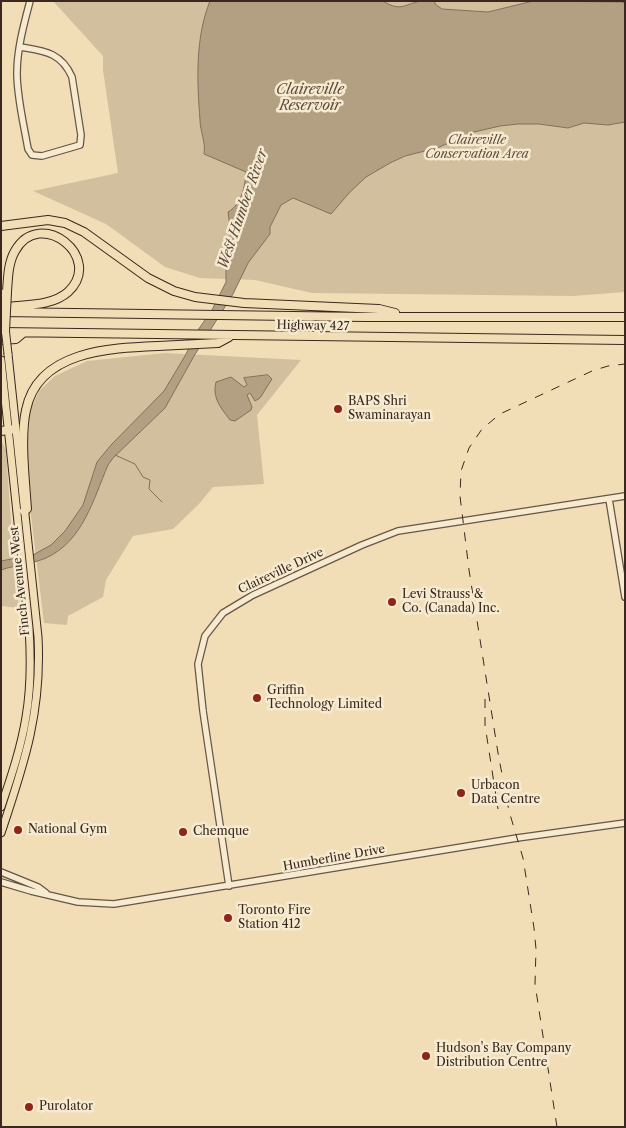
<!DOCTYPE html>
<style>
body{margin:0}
#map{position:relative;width:626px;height:1128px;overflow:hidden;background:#f1deb7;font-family:"Libre Caslon Text",serif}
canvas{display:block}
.frame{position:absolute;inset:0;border:2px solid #3a281e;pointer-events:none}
</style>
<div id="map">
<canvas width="626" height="1128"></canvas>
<div class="frame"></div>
</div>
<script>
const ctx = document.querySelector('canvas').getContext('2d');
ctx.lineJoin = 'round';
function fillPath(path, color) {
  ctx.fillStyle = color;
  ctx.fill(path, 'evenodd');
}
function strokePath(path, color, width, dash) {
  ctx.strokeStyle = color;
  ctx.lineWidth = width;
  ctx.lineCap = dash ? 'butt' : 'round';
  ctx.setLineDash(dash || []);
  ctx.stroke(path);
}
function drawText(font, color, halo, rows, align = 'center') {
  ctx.font = font + ' "Libre Caslon Text",serif';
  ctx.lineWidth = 5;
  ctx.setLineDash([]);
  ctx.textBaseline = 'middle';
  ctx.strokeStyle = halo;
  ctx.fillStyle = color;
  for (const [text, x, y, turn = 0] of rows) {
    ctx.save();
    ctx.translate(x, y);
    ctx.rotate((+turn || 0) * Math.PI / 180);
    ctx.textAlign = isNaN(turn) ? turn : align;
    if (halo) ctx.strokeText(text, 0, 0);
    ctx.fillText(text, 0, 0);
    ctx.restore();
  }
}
fillPath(new Path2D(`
 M53,1H625V292L573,296L312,293L255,280L200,278L165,267L106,224L33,191L118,173L103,70V56Z
 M165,353L301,360L257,415L264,484L213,487L199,504L173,529L133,536L106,580L103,597L68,616L67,625L44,623L28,491L27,451L30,410L40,390L55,376L87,361Z
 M1,440L6,450L12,537L19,608L1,606Z`), '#d2bf9d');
const water = new Path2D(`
 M210,1H383C402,13 405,3 422,1C426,1 431,1 435,1V4L442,9L488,12L533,1L622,2L625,3V122L608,125L584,123L568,128L539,124H518L500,126L474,132L437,148L405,156L390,163L366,177L350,192L331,214L293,198L281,205L270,227V234L248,263L233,294L194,356L165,408L113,458L108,465C93,500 83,541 46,558C32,564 15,565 1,570V561L33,555L51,545L65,531L83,505L97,462L111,445L164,391L185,356L198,330L212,310L226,282V244L231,234L228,212C242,204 245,186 246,172L204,154C206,142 200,131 200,120C197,81 195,38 210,1Z
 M268,375L272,379L260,398L255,401L250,393L247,395L252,407L251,410L235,421L230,420C221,408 212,398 216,382L231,377L244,387L247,385L244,378Z`);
fillPath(water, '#b3a083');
strokePath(water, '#83705b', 1);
strokePath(new Path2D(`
 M115,455L135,464L143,477L150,480L149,489L162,502`), '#83705b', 1);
const minor = new Path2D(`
 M20,47C44,51 61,52 72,77L81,135L80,145L42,156L32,155L28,149C24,125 17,98 17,73C17,49 24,24 30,1
 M609,499L625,597
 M1,872L38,887L46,893
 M1,882L31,891L78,902L114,904L517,838L625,823
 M229,886L203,711L198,664L205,636L223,613L253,595L362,545L398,531L625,496`);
const major = new Path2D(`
 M1,360L29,628C31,658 31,688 26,717C21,748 11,777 1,807
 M1,833C24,764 42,712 38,637L8,354`);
const highway = new Path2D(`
 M1,226L48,220L65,223L84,232L148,278L174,291L195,297L244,303L379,309L395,313
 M1,308C23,304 51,307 68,292C105,258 40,206 15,251C8,263 8,278 7,292
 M1,312L365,317H625
 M1,332L625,340
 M1,340L16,339L23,333
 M1,431L15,429
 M24,511L27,509C25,480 20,438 26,410C38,351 109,348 158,346C178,345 198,344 218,343L229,337`);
strokePath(minor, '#685644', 8);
strokePath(major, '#3a281e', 9);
strokePath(highway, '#3a281e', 10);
strokePath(minor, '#f6ead0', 5.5);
strokePath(major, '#f1deb7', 7);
strokePath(highway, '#f1deb7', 8);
strokePath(new Path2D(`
 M485,699V725L498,809
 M557,1127L535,984L536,949L534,928L523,858L509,811L498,753L469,570L460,496L461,471L469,448L482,429L500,414L592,371L608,366L625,364`), '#3a281e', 1, [9, 9]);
const majorBridge = new Path2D(`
 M1,293L4,314
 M5,327L8,354`);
const highwayBridge = new Path2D(`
 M5,331L7,292`);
strokePath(majorBridge, '#3a281e', 9, []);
strokePath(highwayBridge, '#3a281e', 10, []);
strokePath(majorBridge, '#f1deb7', 7);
strokePath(highwayBridge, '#f1deb7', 8);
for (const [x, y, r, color] of [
 [338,409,5,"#8f2418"],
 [392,602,5,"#8f2418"],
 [257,698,5,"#8f2418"],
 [461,793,5,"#8f2418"],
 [18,830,5,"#8f2418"],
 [183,832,5,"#8f2418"],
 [228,918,5,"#8f2418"],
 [426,1056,5,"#8f2418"],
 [29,1107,5,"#8f2418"]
]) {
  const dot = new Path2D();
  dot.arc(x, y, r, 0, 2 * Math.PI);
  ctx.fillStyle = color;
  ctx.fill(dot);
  strokePath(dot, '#f6ead0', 2);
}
drawText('italic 12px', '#604e3e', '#f6ead0', [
 ["Claireville",477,141],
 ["Conservation Area",477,155]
]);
drawText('12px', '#3a281e', '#f6ead0', [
 ["Highway 427",313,326,1],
 ["Claireville Drive",281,571,-25],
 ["Finch Avenue West",20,581,-96],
 ["Humberline Drive",334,858,-10]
]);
drawText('12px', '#3a281e', '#f6ead0', [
 ["BAPS Shri",348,402],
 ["Swaminarayan",348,416],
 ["Levi Strauss &",402,595],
 ["Co. (Canada) Inc.",402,609],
 ["Griffin",267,691],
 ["Technology Limited",267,705],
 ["Urbacon",471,786],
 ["Data Centre",471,800],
 ["National Gym",28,830],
 ["Chemque",193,832],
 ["Toronto Fire",238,911],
 ["Station 412",238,925],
 ["Hudson's Bay Company",436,1049],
 ["Distribution Centre",436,1063],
 ["Purolator",39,1107]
], 'left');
drawText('italic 14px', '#5e4c3c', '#f6ead0', [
 ["Claireville",310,90],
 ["Reservoir",310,106],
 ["West Humber River",243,209,-71]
]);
</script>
